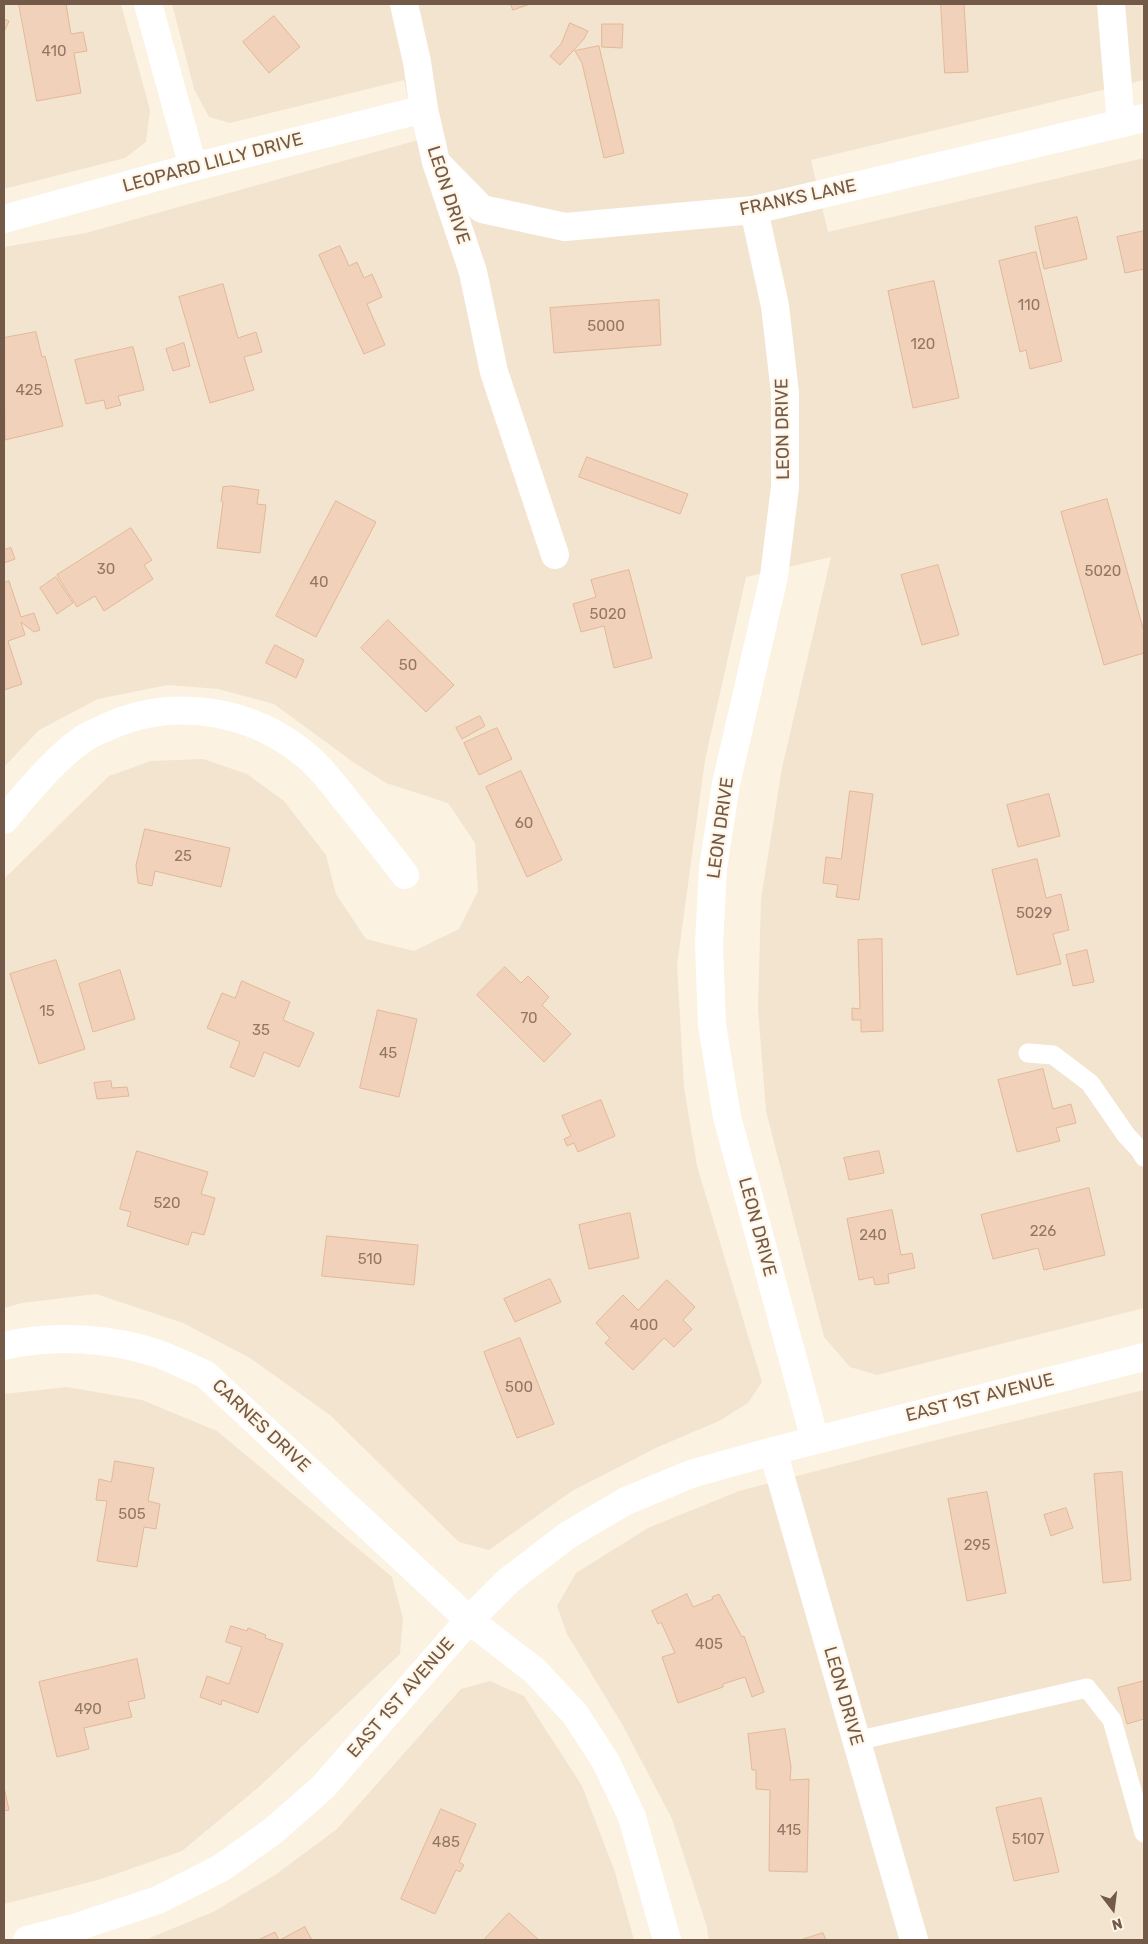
<!DOCTYPE html>
<style>
body{margin:0}
#map{position:relative;width:1148px;height:1944px;overflow:hidden;background:#fcf2e1;font-family:Rubik,sans-serif}
canvas{display:block}
.frame{position:absolute;inset:0;border:5px solid #735948;pointer-events:none}
.north{position:absolute;left:1088px;top:1884px;width:50px;height:50px;-webkit-text-stroke:4px #fff6e7;paint-order:stroke;rotate:165deg;font-size:14px;font-weight:700;line-height:20px;text-align:center;color:#735948}
.north::after{content:'';display:block;margin:auto;width:18px;height:22px;background:#735948;clip-path:polygon(50% 0,100% 100%,50% 72%,0 100%)}
</style>
<div id="map">
<canvas width="1148" height="1944"></canvas>
<div class="frame"></div>
<div class="north">N</div>
</div>
<script>
const ctx = document.querySelector('canvas').getContext('2d');
ctx.lineJoin = 'round';
function fillPath(path, color) {
  ctx.fillStyle = color;
  ctx.fill(path, 'evenodd');
}
function strokePath(path, color, width, dash) {
  ctx.strokeStyle = color;
  ctx.lineWidth = width;
  ctx.lineCap = dash ? 'butt' : 'round';
  ctx.setLineDash(dash || []);
  ctx.stroke(path);
}
function drawText(font, color, halo, rows, align = 'center') {
  ctx.font = font + ' Rubik,sans-serif';
  ctx.lineWidth = 4.5;
  ctx.setLineDash([]);
  ctx.textBaseline = 'middle';
  ctx.strokeStyle = halo;
  ctx.fillStyle = color;
  for (const [text, x, y, turn = 0] of rows) {
    ctx.save();
    ctx.translate(x, y);
    ctx.rotate((+turn || 0) * Math.PI / 180);
    ctx.textAlign = isNaN(turn) ? turn : align;
    if (halo) ctx.strokeText(text, 0, 0);
    ctx.fillText(text, 0, 0);
    ctx.restore();
  }
}
fillPath(new Path2D(`
 M4,4H121L150,110L146,142L125,158L4,189Z
 M172,4H1144V80L811,160L828,232L1144,158V1308L877,1375L850,1367L824,1337L766,1111L758,1009L761,899L782,768L831,557L746,577L705,760L677,965L684,1087L697,1166L762,1382L748,1403L719,1421L658,1447L572,1491L489,1550L459,1542L330,1415L250,1358L183,1323L96,1294L22,1303L4,1308V879L109,776L151,761L203,759L247,774L284,801L326,855L336,894L366,939L414,951L459,929L478,891L475,843L448,803L386,783L353,762L274,704L218,689L168,685L98,699L39,730L4,767V247L86,233L418,140L404,80L230,123L209,117L194,89Z
 M67,1387L142,1400L217,1431L392,1577L403,1618L400,1654L260,1786L182,1851L98,1880L4,1904V1394Z
 M1144,1390V1940H709L706,1924L672,1819L622,1724L567,1634L557,1606L576,1573L648,1528L739,1491L928,1442Z
 M490,1681L524,1696L582,1786L615,1872L634,1940H148L152,1937L213,1912L275,1875L337,1829L461,1689Z`), '#f3e4cf');
const building = new Path2D(`
 M19,4H66L71,34L83,32L87,51L74,53L81,93L37,101Z
 M511,4H530L513,10Z
 M941,4H964L968,72L945,73Z
 M274,16L300,47L269,73L243,42Z
 M4,19L9,21L4,32Z
 M570,23L588,31L584,39L560,65L550,56L561,44Z
 M602,24H623L622,48L602,47Z
 M599,46L624,153L604,158L582,63L575,51Z
 M1077,217L1087,259L1044,269L1035,227Z
 M1144,231V269L1125,273L1117,237Z
 M340,246L349,266L357,262L364,278L372,274L382,297L367,304L385,345L364,354L319,255Z
 M1036,252L1062,361L1030,369L1026,350L1020,352L999,261Z
 M934,281L959,398L913,408L888,291Z
 M223,284L238,338L256,332L262,352L244,357L254,390L210,403L179,297Z
 M659,300L661,345L554,353L550,308Z
 M36,332L42,357L45,356L63,426L5,440L4,338Z
 M184,343L190,366L173,371L166,349Z
 M133,347L144,390L118,396L121,405L106,409L104,400L86,404L75,360Z
 M587,457L688,494L680,514L579,477Z
 M232,486L259,490L257,504L266,505L260,553L217,548L223,502L221,501L223,487Z
 M1107,499L1144,632V653L1104,665L1061,512Z
 M336,501L376,522L316,637L276,616Z
 M131,528L152,560L144,565L153,579L104,611L95,596L77,607L57,575Z
 M11,548L15,559L4,563V550Z
 M938,565L959,635L922,645L901,575Z
 M629,570L652,658L614,668L604,626L581,632L573,604L596,597L591,580Z
 M56,577L73,603L57,614L40,588Z
 M9,581L21,617L34,613L40,630L34,632L21,622L25,635L8,641L22,684L4,690V583Z
 M388,620L454,685L426,712L361,648Z
 M275,645L304,660L296,678L266,663Z
 M480,716L485,726L462,739L456,728Z
 M497,728L512,759L479,775L464,743Z
 M521,771L562,860L527,877L486,787Z
 M850,791L873,794L859,900L836,897L838,885L823,883L826,857L841,859Z
 M1049,794L1060,836L1018,847L1007,805Z
 M145,829L230,848L221,887L155,871L152,886L138,883L136,866Z
 M1037,859L1046,898L1061,894L1069,930L1053,934L1061,964L1017,975L992,870Z
 M882,939L883,1031L861,1032V1020H852V1008L860,1009L858,940Z
 M1087,950L1094,982L1073,986L1066,955Z
 M56,960L85,1049L39,1064L10,974Z
 M505,967L521,983L528,976L549,997L542,1005L571,1034L544,1062L477,995Z
 M120,970L135,1019L93,1032L79,984Z
 M242,981L290,1002L283,1020L314,1033L299,1067L264,1052L254,1077L230,1067L240,1042L207,1028L222,993L235,998Z
 M378,1010L417,1019L399,1097L360,1088Z
 M1043,1069L1053,1109L1071,1104L1076,1123L1056,1128L1060,1141L1017,1152L998,1080Z
 M111,1081L112,1088L127,1087L129,1096L97,1099L94,1083Z
 M601,1100L615,1136L578,1152L574,1143L567,1146L564,1139L571,1136L562,1116Z
 M137,1151L208,1172L201,1194L215,1198L204,1235L192,1232L188,1245L127,1226L131,1212L120,1209Z
 M879,1151L884,1173L849,1180L844,1158Z
 M1089,1188L1105,1255L1044,1270L1038,1248L993,1259L981,1215Z
 M892,1210L901,1255L912,1253L915,1268L888,1274L889,1283L875,1285L873,1277L859,1280L847,1219Z
 M630,1213L639,1258L589,1269L579,1225Z
 M327,1236L418,1245L414,1285L322,1276Z
 M550,1279L561,1302L515,1322L504,1299Z
 M667,1280L695,1307L683,1320L692,1329L674,1347L664,1338L633,1370L605,1343L610,1338L596,1323L623,1295L638,1310Z
 M520,1338L554,1424L517,1438L484,1352Z
 M115,1461L154,1468L148,1501L160,1504L156,1529L144,1527L137,1567L97,1561L107,1501L96,1500L99,1479L111,1482Z
 M1122,1472L1131,1580L1103,1583L1094,1474Z
 M987,1492L1006,1593L967,1601L948,1499Z
 M1066,1508L1073,1528L1051,1536L1044,1515Z
 M687,1594L693,1607L713,1599L712,1597L719,1594L742,1637L744,1636L764,1692L752,1697L745,1677L723,1684V1687L678,1703L662,1657L675,1653L661,1622L658,1624L652,1611Z
 M231,1626L247,1631L248,1628L266,1635L265,1638L283,1644L258,1713L222,1700L221,1705L200,1697L207,1676L229,1684L242,1647L226,1642Z
 M137,1659L145,1698L128,1702L132,1717L84,1728L89,1749L57,1757L39,1682Z
 M1144,1681V1719L1127,1724L1118,1688Z
 M785,1729L791,1767L790,1780L809,1779L807,1872L769,1871L770,1790L756,1789V1770H752L748,1734Z
 M4,1787L9,1810L4,1811Z
 M1041,1798L1059,1872L1014,1881L996,1808Z
 M441,1809L476,1824L459,1862L464,1865L460,1872L456,1870L435,1914L401,1899Z
 M509,1913L539,1940H484Z
 M305,1927L312,1940H258L275,1932L279,1940Z
 M823,1933L826,1940H801Z`);
fillPath(building, '#f1d1b9');
strokePath(building, '#e3b899', 1);
strokePath(new Path2D(`
 M1028,1053L1053,1055L1090,1083L1126,1135L1140,1150L1144,1157
 M856,1741L1087,1688L1112,1720L1144,1833`), '#fff', 19);
strokePath(new Path2D(`
 M148,4L193,167
 M404,4L417,62L424,109L436,162L473,272L494,372L555,555
 M1111,4L1121,123
 M436,162L482,209L565,227L754,210L1144,118
 M754,210L775,306L785,393V487L774,576L726,784L713,868L709,944L712,1025L727,1117L815,1440
 M4,219L193,167L424,109
 M4,820C29,791 52,761 83,739C90,734 99,731 107,727C174,696 254,710 309,758C324,771 336,788 349,804C368,828 387,851 405,875
 M4,1346C53,1334 112,1338 159,1354C175,1360 190,1368 205,1374L469,1620L535,1671L575,1714L606,1762L632,1817L667,1940
 M773,1451L914,1940
 M27,1940L77,1927L158,1900L221,1868L273,1831L323,1787L469,1620L508,1581L568,1535L626,1501L691,1474L773,1451L1144,1357`), '#fff', 28);
drawText('15px', '#927764', null, [
 ["410",54,52],
 ["110",1029,306],
 ["5000",606,327],
 ["120",923,345],
 ["425",29,391],
 ["30",106,570],
 ["5020",1103,572],
 ["40",319,583],
 ["5020",608,615],
 ["50",408,666],
 ["60",524,824],
 ["25",183,857],
 ["5029",1034,914],
 ["15",47,1012],
 ["70",529,1019],
 ["35",261,1031],
 ["45",388,1054],
 ["520",167,1204],
 ["226",1043,1232],
 ["240",873,1236],
 ["510",370,1260],
 ["400",644,1326],
 ["500",519,1388],
 ["505",132,1515],
 ["295",977,1546],
 ["405",709,1645],
 ["490",88,1710],
 ["415",789,1831],
 ["5107",1028,1840],
 ["485",446,1843]
]);
drawText('18px', '#735948', '#fff6e7', [
 ["LEOPARD LILLY DRIVE",213,163,-15],
 ["LEON DRIVE",448,195,72],
 ["FRANKS LANE",798,198,-12],
 ["LEON DRIVE",783,429,-91],
 ["LEON DRIVE",721,828,-82],
 ["LEON DRIVE",757,1227,75],
 ["EAST 1ST AVENUE",980,1398,-14],
 ["CARNES DRIVE",261,1426,43],
 ["LEON DRIVE",843,1696,74],
 ["EAST 1ST AVENUE",401,1698,-49]
]);
</script>
